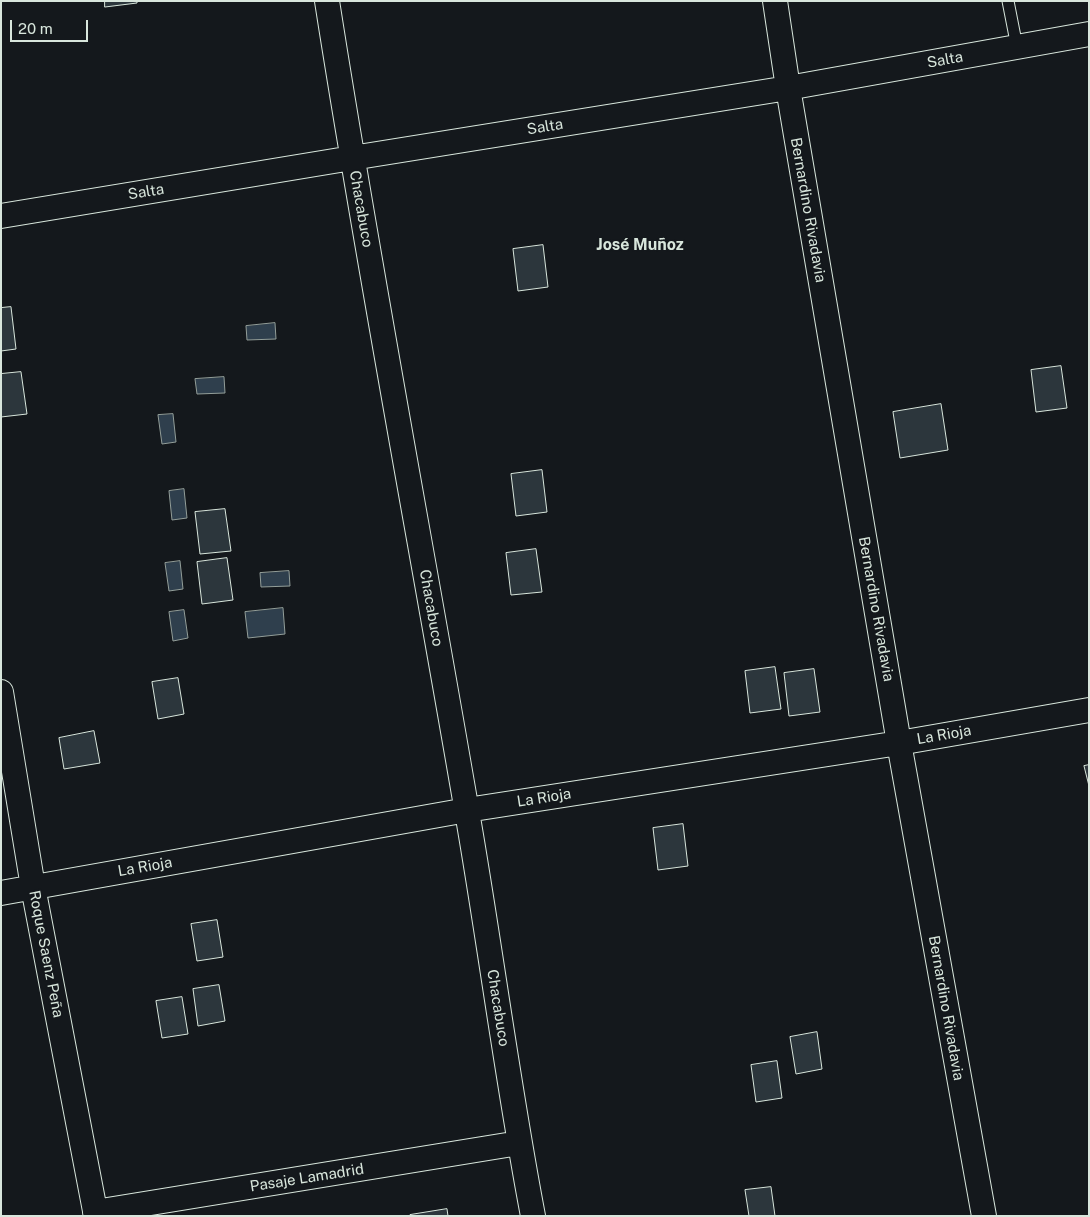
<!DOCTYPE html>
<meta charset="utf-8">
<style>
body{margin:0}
#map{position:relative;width:1090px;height:1217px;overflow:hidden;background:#14181c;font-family:"Public Sans",sans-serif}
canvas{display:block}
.frame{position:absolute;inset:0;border:2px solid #d8e6dc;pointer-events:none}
.scale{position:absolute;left:10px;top:20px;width:78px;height:22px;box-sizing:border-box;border:2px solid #d8e6dc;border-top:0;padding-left:6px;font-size:15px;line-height:18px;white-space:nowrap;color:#d8e6dc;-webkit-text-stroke:4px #14181c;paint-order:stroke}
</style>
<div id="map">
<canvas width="1090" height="1217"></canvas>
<div class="frame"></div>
<div class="scale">20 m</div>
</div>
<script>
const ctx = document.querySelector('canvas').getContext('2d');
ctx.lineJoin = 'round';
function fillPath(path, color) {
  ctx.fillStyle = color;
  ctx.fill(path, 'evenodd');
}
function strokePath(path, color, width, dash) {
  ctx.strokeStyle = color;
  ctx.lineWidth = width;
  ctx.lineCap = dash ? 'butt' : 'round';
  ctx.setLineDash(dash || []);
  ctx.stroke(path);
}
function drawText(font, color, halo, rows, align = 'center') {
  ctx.font = font + ' "Public Sans",sans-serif';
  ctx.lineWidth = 4;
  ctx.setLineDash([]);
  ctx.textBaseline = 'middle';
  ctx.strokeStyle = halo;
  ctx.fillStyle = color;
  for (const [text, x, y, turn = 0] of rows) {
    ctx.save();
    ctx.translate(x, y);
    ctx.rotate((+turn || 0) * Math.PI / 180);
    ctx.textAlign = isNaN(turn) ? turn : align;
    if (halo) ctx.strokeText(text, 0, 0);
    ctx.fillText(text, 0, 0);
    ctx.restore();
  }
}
const water = new Path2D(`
 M275,323L276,339L247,340L246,326Z
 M224,377L225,393L197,394L195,379Z
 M173,414L176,442L162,444L158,415Z
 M184,489L187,518L172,520L169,491Z
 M180,561L183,589L169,591L165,563Z
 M289,571L290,586L261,587L260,573Z
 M283,608L285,634L248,638L245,612Z
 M184,610L188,638L173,641L169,612Z`);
fillPath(water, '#2f3f4d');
strokePath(water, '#939e99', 1);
const building = new Path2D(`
 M105,1H137V3L105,7Z
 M543,245L548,287L518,291L513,249Z
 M11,307L16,349L1,351V308Z
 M1061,366L1067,408L1036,412L1031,370Z
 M21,372L27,414L1,417V374Z
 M941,404L948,450L900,458L893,412Z
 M542,470L547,512L516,516L511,474Z
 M225,509L231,551L200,554L195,512Z
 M536,549L542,592L511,595L506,553Z
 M227,558L233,600L202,604L197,562Z
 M775,667L781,709L750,713L745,671Z
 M814,669L820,712L789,716L784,673Z
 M178,678L184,714L158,719L152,682Z
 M94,731L100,763L64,769L59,738Z
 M1089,765V786L1084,766Z
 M683,824L688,866L658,870L653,828Z
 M217,920L223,957L197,961L191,924Z
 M219,985L225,1021L198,1026L193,989Z
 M182,997L188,1034L162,1038L156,1001Z
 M817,1032L822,1069L796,1074L790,1037Z
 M777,1061L782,1098L756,1102L751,1065Z
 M771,1187L775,1216H749L745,1190Z
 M447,1209L448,1216H410V1215Z`);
fillPath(building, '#2c363c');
strokePath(building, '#d8e6dc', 1);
const lane = new Path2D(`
 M1008,1L1017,47`);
const street = new Path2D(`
 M327,1C369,270 420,538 466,806C490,943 507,1080 533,1216
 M775,1L788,88L899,743L984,1216
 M1,216L352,158L788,88L1089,34
 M1,692L33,887L96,1216
 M1,893L467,810L899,743L1089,710
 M95,1212L519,1143`);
strokePath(lane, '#d8e6dc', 13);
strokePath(street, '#d8e6dc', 26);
strokePath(lane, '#14181c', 11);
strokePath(street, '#14181c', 24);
drawText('15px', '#d8e6dc', '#14181c', [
 ["Salta",945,60,-10],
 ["Salta",545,127,-9],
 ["Salta",146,192,-9],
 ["Chacabuco",361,209,80],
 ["Bernardino Rivadavia",808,210,80],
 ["Chacabuco",431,608,80],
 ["Bernardino Rivadavia",876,609,80],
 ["La Rioja",944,735,-10],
 ["La Rioja",544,798,-9],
 ["La Rioja",145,867,-10],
 ["Roque Saenz Peña",46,954,79],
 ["Chacabuco",498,1008,81],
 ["Bernardino Rivadavia",946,1008,80],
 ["Pasaje Lamadrid",307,1178,-9]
]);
drawText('bold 16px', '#d8e6dc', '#14181c', [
 ["José Muñoz",640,245]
]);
</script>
